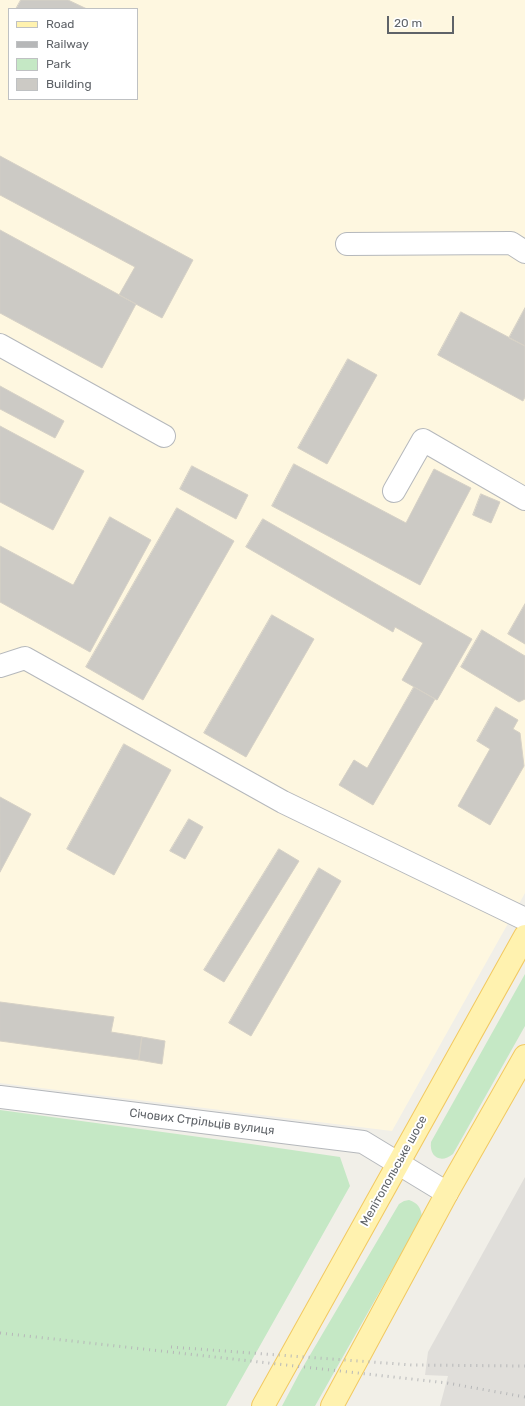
<!DOCTYPE html>
<meta charset="utf-8">
<style>
body{margin:0}
#map{position:relative;width:525px;height:1406px;overflow:hidden;background:#f1efe8;font-family:Rubik,sans-serif}
canvas{display:block}
.legend{position:absolute;left:8px;top:8px;width:130px;height:92px;box-sizing:border-box;background:#fff;border:1px solid #bfc1c3;margin:0;padding:5px 7px;list-style:none;font-size:12px;color:#5f6368}
.legend li{display:flex;align-items:center;gap:8px;height:20px}
.legend b{width:20px;border:1px solid #bfc1c3}
.scale{position:absolute;left:387px;top:16px;width:67px;height:18px;box-sizing:border-box;border:2px solid #5f6368;border-top:0;padding-left:5px;font-size:12px;line-height:14px;white-space:nowrap;color:#5f6368;-webkit-text-stroke:3px #fff;paint-order:stroke}
</style>
<div id="map">
<canvas width="525" height="1406"></canvas>
<ul class="legend">
<li><b style="height:5px;background:#fff2af"></b>Road</li>
<li><b style="height:5px;background:#b6b7b8"></b>Railway</li>
<li><b style="height:11px;background:#c5e8c5"></b>Park</li>
<li><b style="height:11px;background:#cccac5"></b>Building</li>
</ul>
<div class="scale">20 m</div>
</div>
<script>
const ctx = document.querySelector('canvas').getContext('2d');
ctx.lineJoin = 'round';
function fillPath(path, color) {
  ctx.fillStyle = color;
  ctx.fill(path, 'evenodd');
}
function strokePath(path, color, width, dash) {
  ctx.strokeStyle = color;
  ctx.lineWidth = width;
  ctx.lineCap = dash ? 'butt' : 'round';
  ctx.setLineDash(dash || []);
  ctx.stroke(path);
}
function drawText(font, color, halo, rows, align = 'center') {
  ctx.font = font + ' Rubik,sans-serif';
  ctx.lineWidth = 4;
  ctx.setLineDash([]);
  ctx.textBaseline = 'middle';
  ctx.strokeStyle = halo;
  ctx.fillStyle = color;
  for (const [text, x, y, turn = 0] of rows) {
    ctx.save();
    ctx.translate(x, y);
    ctx.rotate((+turn || 0) * Math.PI / 180);
    ctx.textAlign = isNaN(turn) ? turn : align;
    if (halo) ctx.strokeText(text, 0, 0);
    ctx.fillText(text, 0, 0);
    ctx.restore();
  }
}
fillPath(new Path2D(`
 M0,0H525V893L392,1131L0,1083ZM9,9H137V99H9Z`), '#fef7e0');
fillPath(new Path2D(`
 M525,1177V1406H440L448,1376L425,1375L428,1352Z`), '#e0deda');
fillPath(new Path2D(`
 M525,974V1026L453,1154C441,1164 429,1157 431,1142Z
 M0,1110L251,1144L340,1157L350,1186L226,1406H0Z
 M409,1200C418,1203 421,1208 422,1217L315,1406H282L300,1372L399,1204L404,1201Z`), '#c5e8c5');
const building = new Path2D(`
 M21,0H68L87,9H16Z
 M0,156L193,260L162,318L119,295L135,267L0,195Z
 M0,230L136,304L102,368L0,313Z
 M525,308V346L509,338Z
 M461,312L525,346V397L523,401L438,355Z
 M348,359L377,375L327,464L298,448Z
 M0,386L64,421L55,438L0,409Z
 M0,426L84,471L53,530L0,502Z
 M294,464L406,523L434,469L471,488L420,585L272,506Z
 M192,466L248,495L236,519L180,489Z
 M481,494L500,502L491,523L473,515Z
 M177,508L234,541L143,700L86,667Z
 M110,517L151,540L90,652L0,602V546L73,585Z
 M263,519L472,639L437,700L402,680L423,643L395,627L393,632L246,547Z
 M525,604V644L508,634Z
 M272,615L314,639L246,757L204,733Z
 M482,630L525,656V699L519,702L461,667Z
 M414,687L435,699L373,805L339,785L354,760L367,768Z
 M496,707L518,720L513,729L520,733L524,766L490,825L458,806L490,749L477,741Z
 M124,744L171,770L114,875L67,849Z
 M0,797L31,814L0,872Z
 M189,819L203,827L185,859L170,851Z
 M279,849L299,861L224,982L204,970Z
 M319,868L341,881L251,1036L229,1023Z
 M0,1002L114,1017L111,1032L142,1037L139,1060L0,1041Z
 M142,1037L165,1041L162,1064L139,1060Z`);
fillPath(building, '#cccac5');
strokePath(building, '#d6d1c6', 1);
const minor = new Path2D(`
 M347,244L511,243L525,252
 M0,345L164,436
 M394,491L423,440L525,499
 M0,666L25,658L283,802L525,919
 M0,1097L363,1142L447,1193`);
const major = new Path2D(`
 M263,1406L525,936
 M332,1406L447,1193L525,1056`);
strokePath(minor, '#b5b8bc', 24);
strokePath(major, '#f2c960', 24);
strokePath(minor, '#fff', 22);
strokePath(major, '#fff2af', 22);
strokePath(new Path2D(`
 M0,1333L447,1383L525,1397
 M171,1347L412,1365L525,1366`), '#b6b7b8', 3, [1, 5]);
drawText('12px', '#5f6368', '#fff', [
 ["Січових Стрільців вулиця",202,1122,7],
 ["Мелітопольське шосе",394,1171,-61]
]);
</script>
